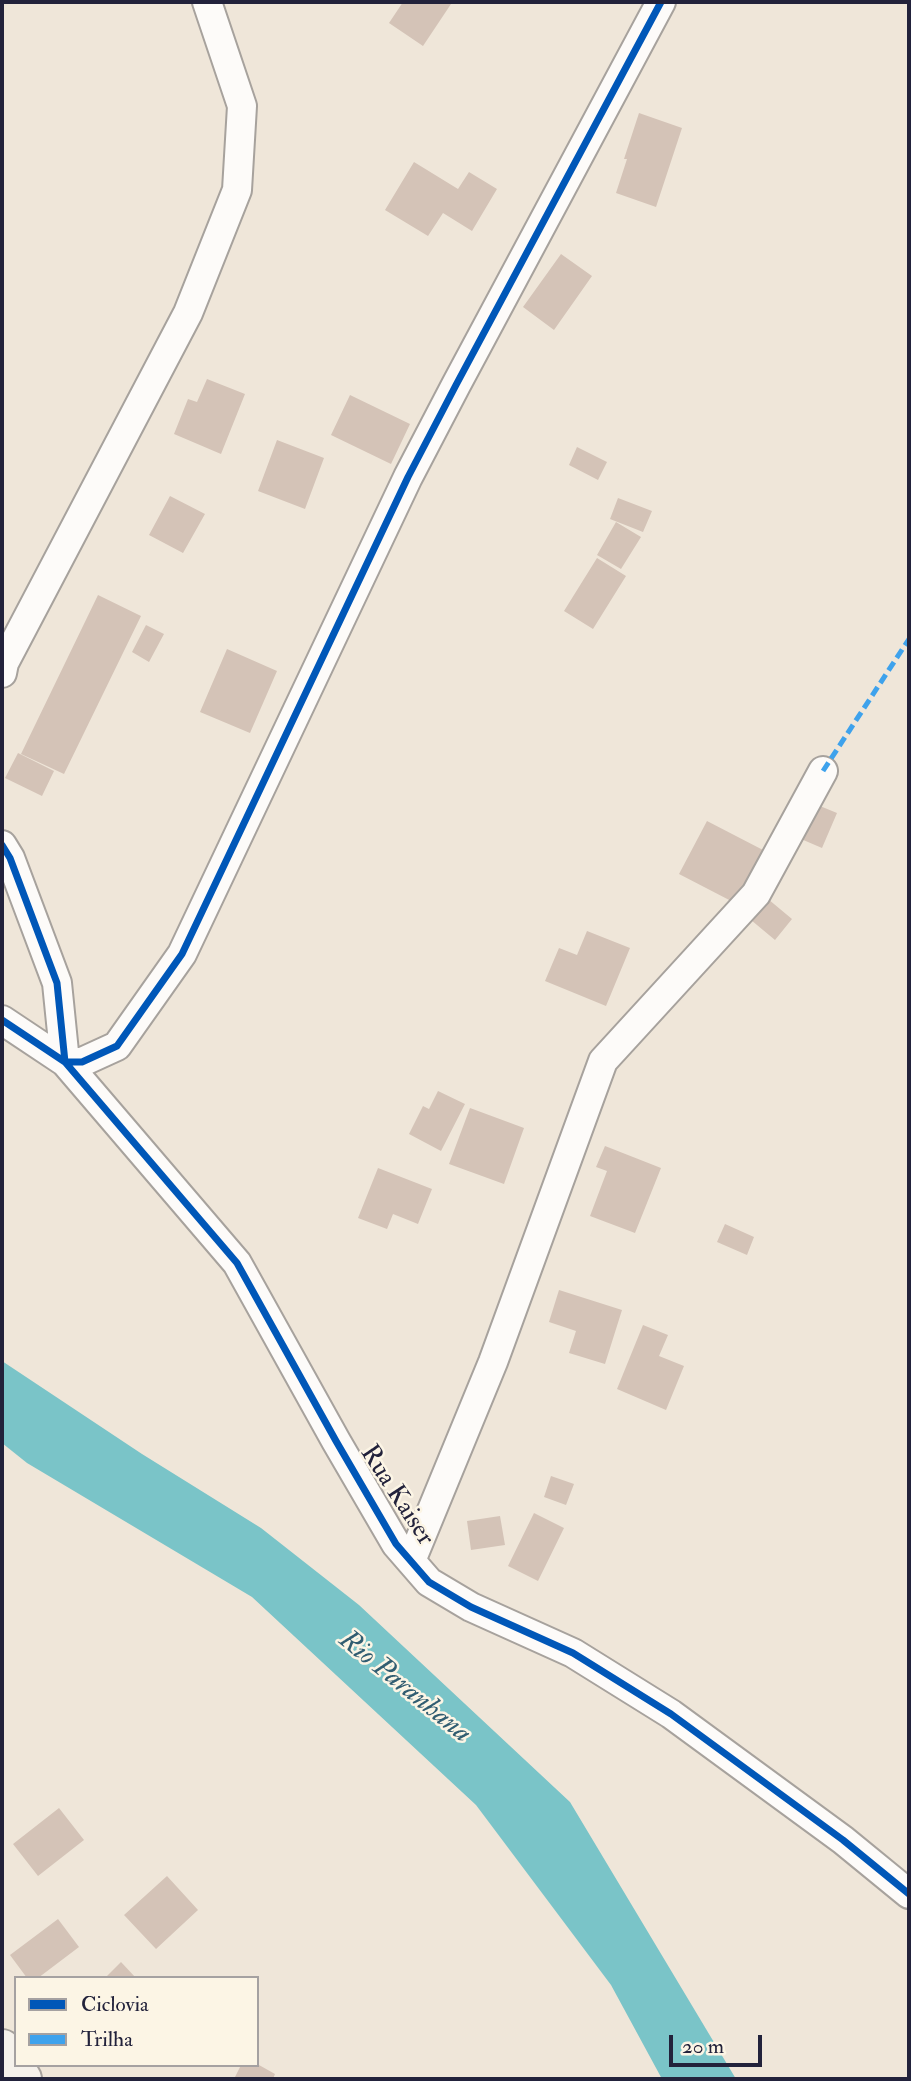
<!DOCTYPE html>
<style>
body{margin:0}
#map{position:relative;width:911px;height:2081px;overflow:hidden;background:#efe6d9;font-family:"IM FELL Double Pica",serif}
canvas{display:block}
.frame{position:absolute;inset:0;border:4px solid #22223b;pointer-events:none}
.legend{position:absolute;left:14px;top:1976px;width:245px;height:91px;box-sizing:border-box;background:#fcf5e5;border:2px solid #a5a1a1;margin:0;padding:9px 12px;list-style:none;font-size:21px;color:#22223b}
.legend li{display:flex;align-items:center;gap:14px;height:35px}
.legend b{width:35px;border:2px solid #a5a1a1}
.scale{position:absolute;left:669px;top:2035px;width:93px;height:32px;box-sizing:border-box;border:4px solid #22223b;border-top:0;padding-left:9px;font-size:21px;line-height:24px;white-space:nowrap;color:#22223b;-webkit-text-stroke:5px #fcf5e5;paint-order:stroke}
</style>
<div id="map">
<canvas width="911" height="2081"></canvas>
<div class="frame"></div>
<ul class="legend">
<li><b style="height:9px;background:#0057b8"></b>Ciclovia</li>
<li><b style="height:9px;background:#3ea2ec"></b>Trilha</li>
</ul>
<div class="scale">20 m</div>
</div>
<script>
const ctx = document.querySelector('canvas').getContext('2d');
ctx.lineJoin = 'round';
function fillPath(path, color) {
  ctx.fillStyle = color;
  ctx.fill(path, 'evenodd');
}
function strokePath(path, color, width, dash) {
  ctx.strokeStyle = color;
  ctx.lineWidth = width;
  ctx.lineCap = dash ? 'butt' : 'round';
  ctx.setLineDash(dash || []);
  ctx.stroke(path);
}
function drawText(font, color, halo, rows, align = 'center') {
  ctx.font = font + ' "IM FELL Double Pica",serif';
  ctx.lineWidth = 5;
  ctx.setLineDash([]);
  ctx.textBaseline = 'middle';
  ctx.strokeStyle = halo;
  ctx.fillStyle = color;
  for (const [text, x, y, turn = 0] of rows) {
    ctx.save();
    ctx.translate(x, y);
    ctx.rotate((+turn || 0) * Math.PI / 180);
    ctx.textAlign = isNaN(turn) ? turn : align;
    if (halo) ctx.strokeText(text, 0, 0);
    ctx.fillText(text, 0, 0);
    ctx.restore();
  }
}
fillPath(new Path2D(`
 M2,1361L142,1454L261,1528L359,1605L570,1802L736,2079H662L611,1985L476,1805L252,1597L27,1463L2,1443Z`), '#7ac4c8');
fillPath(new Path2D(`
 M403,2H448L451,4L423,46L389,23Z
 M639,113L682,128L656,207L616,193L627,159H624Z
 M414,162L458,189L469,172L497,189L472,231L443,213L428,236L385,210Z
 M561,254L592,276L554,330L523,307Z
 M207,379L245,394L221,454L174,434L188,399L197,402Z
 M350,395L410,424L391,464L331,435Z
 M277,440L324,458L305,509L258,491Z
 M577,447L607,462L598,480L569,465Z
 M170,496L205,514L183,553L149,535Z
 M618,498L652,511L643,532L610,519Z
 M616,522L641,537L621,569L597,555Z
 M597,558L626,576L593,629L564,611Z
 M98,595L141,616L64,774L21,754Z
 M146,625L164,634L149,662L132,652Z
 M227,649L277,671L250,733L200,712Z
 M18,753L54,771L42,796L5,778Z
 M815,804L837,813L822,848L801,839Z
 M707,821L763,850L735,903L679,874Z
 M762,894L792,919L775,940L745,915Z
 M587,931L630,948L606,1006L545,981L559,948L577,955Z
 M438,1091L465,1104L441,1151L409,1134L423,1106L429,1109Z
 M470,1108L524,1128L504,1184L449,1164Z
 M605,1146L661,1168L635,1233L590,1216L607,1171L596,1167Z
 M378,1168L432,1189L418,1224L393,1214L387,1229L358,1218Z
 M725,1224L754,1237L747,1255L717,1242Z
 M559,1290L622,1310L605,1364L569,1353L576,1331L549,1322Z
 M643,1325L668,1335L659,1356L684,1366L666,1410L617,1389Z
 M551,1476L574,1484L566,1505L544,1497Z
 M534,1513L564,1528L538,1581L508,1566Z
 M500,1516L505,1545L471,1550L467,1521Z
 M59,1808L84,1840L38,1876L13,1844Z
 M167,1876L198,1910L156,1949L124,1915Z
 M58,1919L79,1947L38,1978H27L10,1955Z
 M121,1962L136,1978H105Z
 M241,2065H259L275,2074L273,2079H234Z`), '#d4c3b7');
const street = new Path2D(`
 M2,673L4,663L188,313L237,190L242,106L207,2
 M2,845L10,858L57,983L65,1062H82L117,1046L182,954L408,477L456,385L661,2
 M2,1020L65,1062L237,1263L336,1441L396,1544L429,1582L471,1607L573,1653L671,1714L843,1840L909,1894
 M411,1561L493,1362L603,1061L756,894L823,771`);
const secondary = new Path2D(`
 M2,2049L22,2079`);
strokePath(street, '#a7a29d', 32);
strokePath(secondary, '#a7a29d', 42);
strokePath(street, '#fdfbf9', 28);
strokePath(secondary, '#f5f1eb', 38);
strokePath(new Path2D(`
 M823,771L909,639`), '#3ea2ec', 5, [10, 5]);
strokePath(new Path2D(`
 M2,845L10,858L57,983L65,1062H82L117,1046L182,954L408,477L456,385L661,2
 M2,1020L65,1062L237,1263L336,1441L396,1544L429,1582L471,1607L573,1653L671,1714L843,1840L909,1894`), '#0057b8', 7);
drawText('26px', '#22223b', '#fcf5e5', [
 ["Rua Kaiser",396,1496,57]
]);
drawText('italic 28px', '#315d71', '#fcf5e5', [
 ["Rio Paranhana",404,1688,39]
]);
</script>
